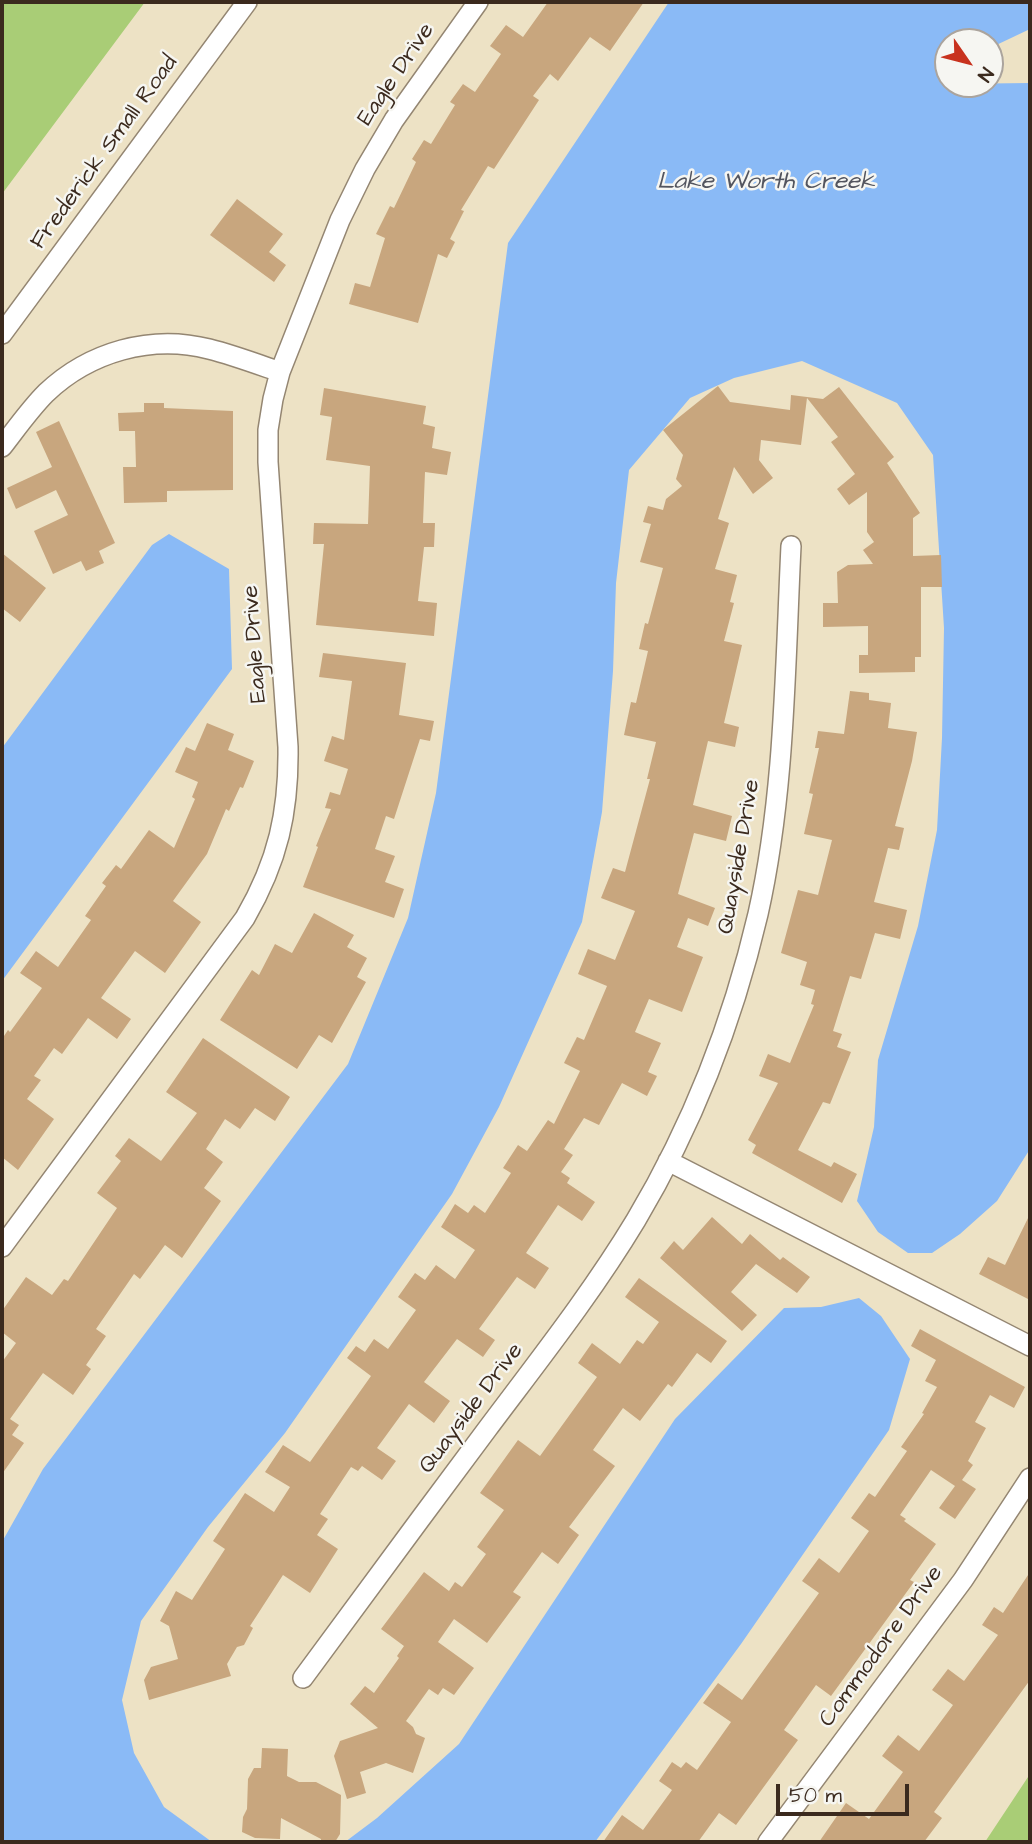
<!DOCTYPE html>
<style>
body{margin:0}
#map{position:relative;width:1032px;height:1844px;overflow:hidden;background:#ede2c5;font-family:"Architects Daughter",sans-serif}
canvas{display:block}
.frame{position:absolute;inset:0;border:4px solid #3b2a1e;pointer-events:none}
.north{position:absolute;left:934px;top:28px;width:70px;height:70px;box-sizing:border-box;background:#f6f6f2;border:2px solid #aba49d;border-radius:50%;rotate:125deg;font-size:19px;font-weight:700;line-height:28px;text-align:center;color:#3b2a1e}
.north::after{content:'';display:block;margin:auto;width:24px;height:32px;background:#c8321e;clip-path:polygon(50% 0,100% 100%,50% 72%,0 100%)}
.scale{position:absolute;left:776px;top:1784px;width:133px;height:32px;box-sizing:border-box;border:4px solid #3b2a1e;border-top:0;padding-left:9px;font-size:21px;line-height:24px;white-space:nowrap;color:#3b2a1e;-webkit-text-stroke:5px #f6f6f2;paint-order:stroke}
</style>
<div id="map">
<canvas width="1032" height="1844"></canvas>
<div class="frame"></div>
<div class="north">N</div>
<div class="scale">50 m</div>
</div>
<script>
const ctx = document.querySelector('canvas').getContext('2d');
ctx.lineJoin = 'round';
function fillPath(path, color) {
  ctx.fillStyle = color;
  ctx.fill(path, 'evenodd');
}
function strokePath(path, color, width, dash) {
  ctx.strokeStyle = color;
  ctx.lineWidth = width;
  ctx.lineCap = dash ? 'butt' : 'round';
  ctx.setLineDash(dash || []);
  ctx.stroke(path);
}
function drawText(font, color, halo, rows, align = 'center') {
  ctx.font = font + ' "Architects Daughter",sans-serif';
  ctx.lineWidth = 5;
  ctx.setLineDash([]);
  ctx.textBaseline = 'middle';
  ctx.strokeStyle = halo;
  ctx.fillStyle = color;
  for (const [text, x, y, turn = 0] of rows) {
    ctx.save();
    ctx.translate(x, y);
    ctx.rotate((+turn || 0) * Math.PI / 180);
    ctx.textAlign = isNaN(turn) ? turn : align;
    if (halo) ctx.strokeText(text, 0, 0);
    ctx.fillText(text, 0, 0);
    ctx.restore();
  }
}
fillPath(new Path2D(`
 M2,2H145L2,194Z
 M1030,1774V1842H985Z`), '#a9cd76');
fillPath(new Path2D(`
 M669,2H1030V29L990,48V42H948V84L1030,83V1149L997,1201L960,1234L932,1253H908L878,1232L857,1201L874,1127L878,1060L918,926L937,830L942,738L944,628L933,455L897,403L802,361L734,378L690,398L629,470L616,583L613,671L602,812L582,922L499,1107L452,1194L285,1433L208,1527L141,1621L122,1700L134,1753L164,1807L212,1842H2V1542L43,1469L348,1064L408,918L436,793L508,243Z
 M169,534L229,569L232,669L2,981V748L152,545Z
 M859,1298L881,1316L910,1359L889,1430L741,1644L595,1842H345L377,1818L459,1744L675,1419L784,1308L821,1307Z`), '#8abaf6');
fillPath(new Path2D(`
 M548,2H644L610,51L590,37L558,81L550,74L533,96L539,100L494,169L488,166L461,210L464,211L450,239L455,242L447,258L438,254L418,323L349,304L355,283L370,287L385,238L376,234L390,206L394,208L416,162L412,159L424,140L431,144L455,105L450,102L463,84L475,92L501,54L490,46L506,25L523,37Z
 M237,199L283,234L269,252L286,265L274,282L210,235Z
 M718,386L730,402L790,410L791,395L823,399L839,387L894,457L887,463L920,513L913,518V556L941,555L942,587H921V657H915V672L859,673V655H868V626L823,627V603H838L837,572L848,565L873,564L863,550L874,542L867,532V492L849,505L837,489L855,474L831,442L838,437L807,398L801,445L761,440L759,460L773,478L753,494L734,467L718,519L729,523L715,569L737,575L730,602L734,603L724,641L742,645L724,723L739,727L735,747L708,741L693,805L732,816L726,841L694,833L678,894L715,908L708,926L688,918L677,947L703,957L682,1012L649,999L635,1032L661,1043L648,1072L657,1076L647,1096L622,1083L599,1125L584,1118L564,1149L573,1155L561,1172L570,1178L567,1183L595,1202L582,1221L558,1205L526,1253L549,1268L535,1289L517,1277L479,1329L495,1340L483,1357L457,1339L424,1382L450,1401L434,1423L409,1404L377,1448L396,1461L382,1480L362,1466L358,1471L351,1467L320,1514L328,1519L317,1535L338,1549L310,1593L283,1575L250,1626L253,1628L244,1645L237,1647L227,1664L231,1676L149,1700L144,1680L151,1667L178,1659L169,1626L160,1621L176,1591L192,1600L225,1549L213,1541L245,1493L274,1512L290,1487L265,1472L283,1445L310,1462L371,1376L347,1358L356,1346L365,1352L374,1339L388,1349L416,1310L398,1297L415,1273L425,1280L436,1265L455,1279L475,1250L441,1227L455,1204L468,1213L474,1205L485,1213L511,1173L503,1168L518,1145L527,1151L548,1120L554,1124L580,1071L564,1063L577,1037L584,1040L607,986L578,974L588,949L615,960L635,911L601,898L613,868L625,872L650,779H647L656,742L624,735L631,702L636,703L648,651L639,649L645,623L648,624L663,568L640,562L651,524L643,522L648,506L663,510L666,499L682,486L676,479L683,455L663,430Z
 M324,388L426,406L423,424L435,427L432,448L451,452L447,475L425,472L423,523H435L434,547H424L418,601L437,603L434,636L316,625L324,544H313L314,523L368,524L370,466L326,460L332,417L320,415Z
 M144,403H164V408L233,411V490L167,491V502L124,503L123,467H136L135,431H119L118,413L144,412Z
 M59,421L115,543L99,551L104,563L86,571L81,561L53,574L34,531L68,515L56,490L16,509L7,488L52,467L36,432Z
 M2,553L46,588L20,622L2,608Z
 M323,653L406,663L399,715L434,721L430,741L420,739L394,819L386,816L375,849L395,856L385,882L404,889L394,918L303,887L318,847L316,846L331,809L325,808L330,792L340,795L348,769L324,761L332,736L344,740L352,681L319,677Z
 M850,691L869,693V700L891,703L888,728L917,732L912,761L895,826L904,828L899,850L888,848L874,902L907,910L900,939L875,933L861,979L850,976L833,1031L842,1034L837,1047L851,1052L830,1104L823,1102L798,1150L831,1167L834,1162L857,1174L842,1203L752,1153L756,1145L748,1140L778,1083L759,1076L768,1054L790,1063L814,1005L811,1004L815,990L800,985L807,962L781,953L798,890L818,895L832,840L804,834L813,794L809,793L819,748H815L818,731L844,734Z
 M207,723L234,734L228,750L254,761L243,788L240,787L229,811L226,809L207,854L173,901L201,922L165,973L135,951L101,998L131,1019L117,1039L88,1018L62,1054L54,1048L34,1076L41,1080L27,1099L54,1119L18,1170L2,1157V1039L8,1030L10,1032L42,988L20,973L36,951L58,967L91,920L85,916L106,886L102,883L116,865L121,869L149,830L174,848L195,799L192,797L198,782L175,772L186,747L195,751Z
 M314,913L354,935L347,947L367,958L357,977L366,982L332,1043L319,1035L297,1069L220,1020L252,970L259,975L275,944L292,953Z
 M203,1038L290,1097L275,1121L255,1108L240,1129L225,1119L206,1149L223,1162L204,1188L221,1201L182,1258L165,1245L140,1279L134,1274L96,1329L106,1336L86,1365L91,1369L73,1395L43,1373L10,1419L19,1425L12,1435L24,1443L2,1474V1362L16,1343L2,1332V1311L26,1277L52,1295L64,1279L68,1281L117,1208L97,1193L121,1161L115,1156L129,1138L161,1161L197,1113L166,1092Z
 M1030,1214V1300L979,1274L988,1257L1005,1265Z
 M712,1217L742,1244L750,1234L780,1260L783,1257L810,1277L797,1293L756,1264L731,1292L757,1315L742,1331L660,1258L674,1241L683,1250Z
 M639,1278L727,1341L711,1363L697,1353L672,1387L668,1384L640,1421L623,1408L593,1450L615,1466L569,1527L579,1535L558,1564L542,1552L513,1592L521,1597L487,1643L454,1619L438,1642L474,1668L454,1695L443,1688L438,1695L429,1689L406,1721L413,1727L416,1734L425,1738L413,1773L386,1763L360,1772L366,1793L347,1799L334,1756L340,1741L378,1728L350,1704L365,1686L374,1693L399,1658L397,1656L404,1646L381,1629L424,1572L449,1591L455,1582L462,1587L486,1554L477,1547L504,1510L480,1493L518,1440L540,1456L597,1377L578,1363L592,1343L620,1364L637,1340L643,1344L659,1322L625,1297Z
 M920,1329L1025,1387L1014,1408L990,1395L975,1422L986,1428L968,1461L973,1465L962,1480L976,1489L955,1519L939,1508L955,1486L931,1470L900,1515L906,1519L904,1521L936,1544L910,1580L914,1582L831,1696L816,1685L784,1730L798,1740L736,1825L719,1813L698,1842H603L622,1815L643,1830L672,1790L659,1781L672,1762L681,1768L686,1762L697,1770L731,1722L703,1703L718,1683L742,1700L819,1593L802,1581L819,1558L839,1573L869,1531L851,1518L869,1493L875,1497L907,1451L901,1447L924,1414L922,1413L937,1387L925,1381L936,1360L911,1346Z
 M1030,1572V1680L934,1812L942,1818L924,1842H819L846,1803L869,1819L903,1772L882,1756L898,1735L919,1751L953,1705L932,1690L948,1669L964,1681L998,1635L982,1625L994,1607L1003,1613Z
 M262,1748L288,1749L287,1776L299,1782H316L341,1795L340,1834L335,1842H321V1839L281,1818L280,1839L255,1838L242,1832L243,1817L247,1809L248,1779L254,1768H261Z`), '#c8a67e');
const minor = new Path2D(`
 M2,334L247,2
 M2,447C16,429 30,409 46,393C89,352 151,334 209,349C233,355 257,364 280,372
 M668,1161L1030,1346
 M2,1247L245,918C278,861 289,812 288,747L268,462V430L273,399L280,372L340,220L365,169L394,120L478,2
 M303,1678C364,1595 426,1511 488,1428C539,1360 592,1293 636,1220C692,1126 733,1021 758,914C785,794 785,669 791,546
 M768,1842L963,1580L1030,1478`);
strokePath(minor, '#948672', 22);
strokePath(minor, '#fff', 19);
drawText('23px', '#3b2a1e', '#f6f6f2', [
 ["Eagle Drive",397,75,-56],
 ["Frederick Small Road",105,153,-54],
 ["Eagle Drive",256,644,-94],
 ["Quayside Drive",740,857,-80],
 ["Quayside Drive",472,1409,-53],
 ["Commodore Drive",882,1647,-54]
]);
drawText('italic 24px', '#53555f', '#f6f6f2', [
 ["Lake Worth Creek",766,183]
]);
</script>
